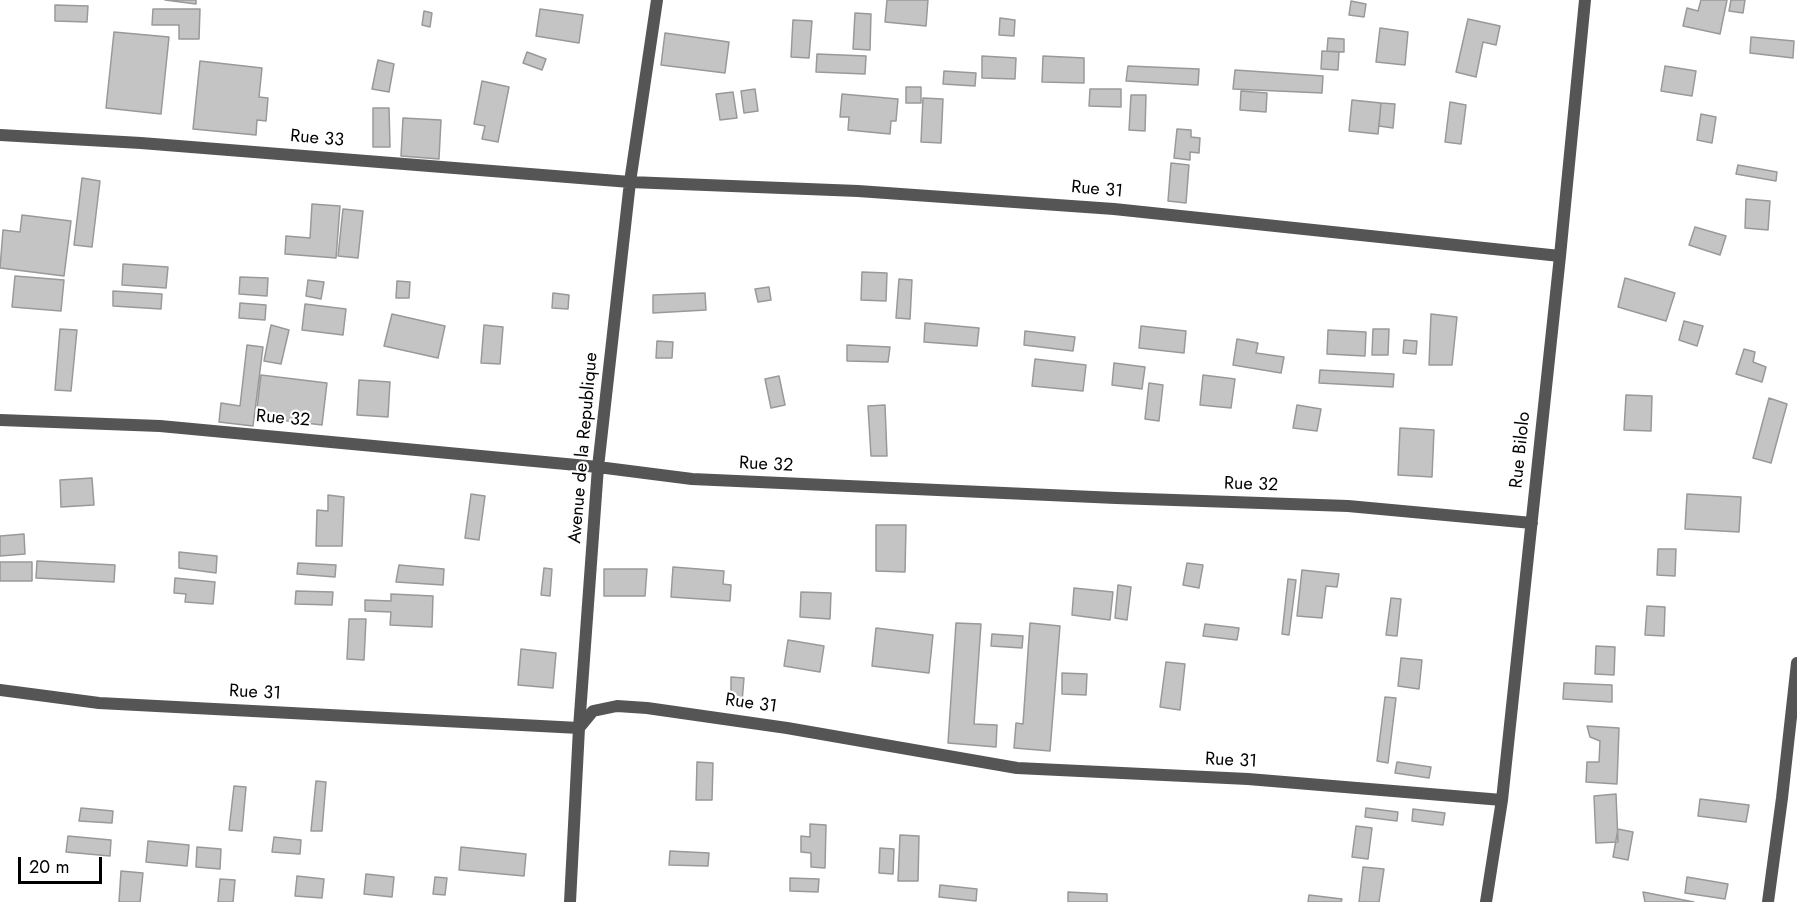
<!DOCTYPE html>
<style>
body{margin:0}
#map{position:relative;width:1797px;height:902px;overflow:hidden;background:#fff;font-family:Jost,sans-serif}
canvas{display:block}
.scale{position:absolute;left:18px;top:857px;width:84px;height:27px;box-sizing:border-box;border:3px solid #000;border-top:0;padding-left:8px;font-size:18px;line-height:21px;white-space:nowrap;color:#000;-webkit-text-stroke:4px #fff;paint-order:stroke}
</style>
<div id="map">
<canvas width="1797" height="902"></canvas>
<div class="scale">20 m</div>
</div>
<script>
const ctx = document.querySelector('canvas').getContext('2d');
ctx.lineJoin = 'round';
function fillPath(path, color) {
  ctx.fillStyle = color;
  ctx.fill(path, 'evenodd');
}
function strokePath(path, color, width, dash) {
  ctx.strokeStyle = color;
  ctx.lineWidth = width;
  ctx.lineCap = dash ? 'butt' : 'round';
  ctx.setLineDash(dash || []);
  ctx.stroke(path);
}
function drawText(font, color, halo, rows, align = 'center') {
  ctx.font = font + ' Jost,sans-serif';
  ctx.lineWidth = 4.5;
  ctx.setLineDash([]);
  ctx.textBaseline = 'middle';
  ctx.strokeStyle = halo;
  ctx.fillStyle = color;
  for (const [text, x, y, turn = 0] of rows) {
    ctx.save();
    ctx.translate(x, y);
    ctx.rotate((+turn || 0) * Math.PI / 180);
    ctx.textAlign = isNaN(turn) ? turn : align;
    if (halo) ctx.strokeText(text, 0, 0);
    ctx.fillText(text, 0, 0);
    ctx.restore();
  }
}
const building = new Path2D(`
 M165,0H196V4Z
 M887,0H928L926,26L885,22Z
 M1701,0H1727L1720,34L1683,26L1687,8L1698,11Z
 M1731,0H1745L1743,13L1729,11Z
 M1351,1L1366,4L1364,17L1349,15Z
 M55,5L88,6L87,22L55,21Z
 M153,9H200L199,39H179V25H152Z
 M540,9L583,15L579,43L536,36Z
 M424,11L432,13L430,27L422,25Z
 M855,13L871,14L870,50L853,49Z
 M1000,18L1015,20L1014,36L999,35Z
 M1468,19L1500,26L1496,45L1483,42L1476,77L1456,72Z
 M793,20L812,21L809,58L791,57Z
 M1380,28L1408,32L1405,65L1376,62Z
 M114,32L169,37L161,114L106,108Z
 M665,33L729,42L725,73L661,65Z
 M1751,37L1794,41L1793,58L1750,53Z
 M1328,38L1344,39V52L1327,51Z
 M1322,51L1339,52L1338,70L1321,69Z
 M527,52L546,59L542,70L523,63Z
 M817,54L866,56L865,74L816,72Z
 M982,56L1016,58L1015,79L982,78Z
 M1043,56L1084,58V83L1042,82Z
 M378,60L394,64L389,92L372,89Z
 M200,61L262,68L259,97L268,98L266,121L257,120L256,135L193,129Z
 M1128,66L1199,69L1198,85L1126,81Z
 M1665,66L1696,71L1692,96L1661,91Z
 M1235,70L1323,76L1322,93L1233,89Z
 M944,71L976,73L975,86L943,84Z
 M482,81L509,87L498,142L482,139L485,126L474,124Z
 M906,87H921V103H906Z
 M755,89L758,111L744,113L741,91Z
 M1090,89H1121V107L1089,106Z
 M1241,91L1267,93L1266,112L1240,110Z
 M733,92L737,118L720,120L716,94Z
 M842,94L898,99L896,121H891L890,134L848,130L849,117H840Z
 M1131,95H1146L1145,131L1129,130Z
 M923,98L943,99L941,143L921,142Z
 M1352,100L1381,103L1378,134L1349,131Z
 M1450,102L1466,105L1461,144L1445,142Z
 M1381,103L1395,104L1393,128L1379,126Z
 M373,108H389L390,147H373Z
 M1701,114L1716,117L1712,143L1697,140Z
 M403,118L441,120L439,159L401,156Z
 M1177,129L1191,130V137L1200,138L1199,153L1190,152V160L1174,158Z
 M1171,163L1189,165L1186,203L1168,201Z
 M1738,165L1777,172L1776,181L1736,174Z
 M82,178L100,181L92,247L74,245Z
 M1746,199L1770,201L1768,230L1745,228Z
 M312,204L340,206L336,258L285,254L286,236L310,238Z
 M343,209L363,211L358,258L338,256Z
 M22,215L71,221L64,276L0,268L3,230L20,232Z
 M1695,227L1726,236L1720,255L1689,245Z
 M123,264L168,267L166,288L122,285Z
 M862,272L887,273L886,301L861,300Z
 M15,276L64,280L61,311L12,307Z
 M240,277L268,278L267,296L239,294Z
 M1625,278L1675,293L1666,321L1618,307Z
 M899,279L912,280L910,319L896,318Z
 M308,280L324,282L321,299L306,296Z
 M397,281L410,282L409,298H396Z
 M769,287L771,300L758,302L755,289Z
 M113,291L162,294L161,309L113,306Z
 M553,293L569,295L568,309L552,308Z
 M705,293L706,310L653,313V295Z
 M240,303L266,305L265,320L239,318Z
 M305,304L346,309L343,335L302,330Z
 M392,314L445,326L438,358L384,346Z
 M1431,314L1457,317L1452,365H1429Z
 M1684,321L1703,326L1697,346L1679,340Z
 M925,323L979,328L977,346L924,342Z
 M271,325L289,330L281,364L264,361Z
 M484,325L503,327L500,364L481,363Z
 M1141,326L1186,331L1184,353L1139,348Z
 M60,329L77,330L71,391L55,390Z
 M1373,329H1389L1388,355H1372Z
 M1328,330L1366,332L1365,356L1327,354Z
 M1025,331L1075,337L1073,351L1024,345Z
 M1237,339L1258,343L1256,353L1284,357L1281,373L1233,365Z
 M1404,340L1417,341L1416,354L1403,353Z
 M657,341L673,342L672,358H656Z
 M247,345L263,347L253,426L219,422L221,403L240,406Z
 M847,345L890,347L888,362L847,361Z
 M1744,349L1755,352L1753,362L1766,367L1762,382L1736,374Z
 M1035,359L1086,365L1083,391L1032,386Z
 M1114,363L1145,367L1142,389L1112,385Z
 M1320,370L1394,374L1393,387L1319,383Z
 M261,375L327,383L322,425L256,417Z
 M1203,375L1235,379L1231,408L1200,405Z
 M779,376L785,405L771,408L765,379Z
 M359,380L390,382L388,417L357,415Z
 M1149,383L1163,385L1159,421L1145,419Z
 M1626,395L1652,396L1651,431L1624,430Z
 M1769,398L1787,404L1771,463L1753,458Z
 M885,405L887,456H871L868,406Z
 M1297,405L1321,409L1317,431L1293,428Z
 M1400,428L1434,430L1432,477L1398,475Z
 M92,478L94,505L61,507L60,480Z
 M471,494L485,496L479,540L465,538Z
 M1687,494L1741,497L1739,532L1685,529Z
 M328,495L344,497L342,546H316L317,510L328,511Z
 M876,525H906L905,572L876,571Z
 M24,534L25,554L0,556V536Z
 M1658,549H1676L1675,576L1657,575Z
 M179,552L217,556L216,573L179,568Z
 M37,561L115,565L114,582L36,578Z
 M0,562H32V581H0Z
 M298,563L336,565L335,577L297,574Z
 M1187,563L1203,565L1199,588L1183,585Z
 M399,565L444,569L443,585L396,582Z
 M673,567L724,571L723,584L731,585L730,601L671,597Z
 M544,568L552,569L550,596L541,595Z
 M604,569H647L645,596H604Z
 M1302,570L1339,574L1337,587L1326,586L1322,618L1297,616Z
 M175,578L215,582L213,604L185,602L186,594L174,593Z
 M1288,579L1296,580L1289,635L1282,634Z
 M1118,585L1131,587L1127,620L1115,618Z
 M1074,588L1113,592L1110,620L1072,615Z
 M296,591L333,592L332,605L295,604Z
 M801,592L831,593L830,619L800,617Z
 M391,594L433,596L432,627L390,625L391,612L365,611V600L391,601Z
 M1391,598L1401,599L1397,636L1386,635Z
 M1647,606L1665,607L1664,636L1645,635Z
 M349,619H366L364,660L347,659Z
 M956,623L981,624L974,724L997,725L996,747L948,743Z
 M1030,623L1060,626L1050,751L1014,748L1016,723L1023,724Z
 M1205,624L1239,628L1237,640L1203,636Z
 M876,628L933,635L929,673L872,666Z
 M992,634L1023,636L1022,648L991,646Z
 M788,640L824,646L820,672L784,666Z
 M1596,646L1615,647L1614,675L1595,674Z
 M521,649L556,653L553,688L518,685Z
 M1401,658L1422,660L1419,689L1398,686Z
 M1166,662L1185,664L1180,710L1160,707Z
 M1062,673L1087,674L1086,695L1062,694Z
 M731,677L744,678L742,702L731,703Z
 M1564,683L1612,685V702L1563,699Z
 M1385,697L1396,698L1388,763L1377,761Z
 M1587,726L1619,728L1617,784L1586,782L1587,762H1599L1600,741L1590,737Z
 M697,762L713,763L712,800H696Z
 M1397,762L1431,767L1429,778L1395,773Z
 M316,781L326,782L322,831H311Z
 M234,786L246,787L242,831L229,830Z
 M1616,794L1618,842L1596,843L1594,796Z
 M1700,799L1749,805L1746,822L1698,816Z
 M81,808L113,811L112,823L79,821Z
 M1366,808L1398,812L1397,821L1365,817Z
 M1413,809L1445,813L1443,825L1412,821Z
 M810,824L826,825L825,868L811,867V853L801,852V836L810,837Z
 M1356,826L1372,828L1368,859L1352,857Z
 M1618,829L1633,832L1628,860L1613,857Z
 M900,835L919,836L918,881H898Z
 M68,836L111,840L110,856L66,852Z
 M274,837L301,840L300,854L272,852Z
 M148,841L189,845L187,866L146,862Z
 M197,847L221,849L220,869L196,867Z
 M461,847L526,854L524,876L459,870Z
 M880,848L894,849L893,874L879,873Z
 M670,851L709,853L708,866L669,865Z
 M1363,867L1384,869L1379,902H1359Z
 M121,871L143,873L140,902H119Z
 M366,874L394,877L392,897L364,894Z
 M297,876L324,879L322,898L295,896Z
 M435,877L447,878L445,895L433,894Z
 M1687,877L1728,884L1725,899L1685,893Z
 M790,878L819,879L818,892L790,891Z
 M220,879L235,880L233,902H218Z
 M940,885L977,889L976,901L939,897Z
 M1068,892L1107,894V902H1068Z
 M1643,892L1694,902H1645Z
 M1309,895L1342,899L1341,902H1308Z`);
fillPath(building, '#c4c4c4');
strokePath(building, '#999', 1.5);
strokePath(new Path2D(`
 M0,135L141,143L630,182L858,191L1114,209L1560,256
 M0,420L160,426L598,467L692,479L1116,498L1348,506L1532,523
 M0,690L99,703L579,728L593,711L617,706L647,708L787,728L1017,768L1248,779L1502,800
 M570,902L579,728L598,467L630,182L657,0
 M1486,902L1502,800L1560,256L1585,0
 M1768,902L1782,798L1797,663`), '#555', 12);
drawText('18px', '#000', '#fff', [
 ["Rue 33",317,139,5],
 ["Rue 31",1097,190,5],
 ["Rue 32",283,419,5],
 ["Avenue de la Republique",584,448,-85],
 ["Rue Bilolo",1521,450,-84],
 ["Rue 32",766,465,3],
 ["Rue 32",1251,485,2],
 ["Rue 31",255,693,3],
 ["Rue 31",751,704,8],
 ["Rue 31",1231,761,3]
]);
</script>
